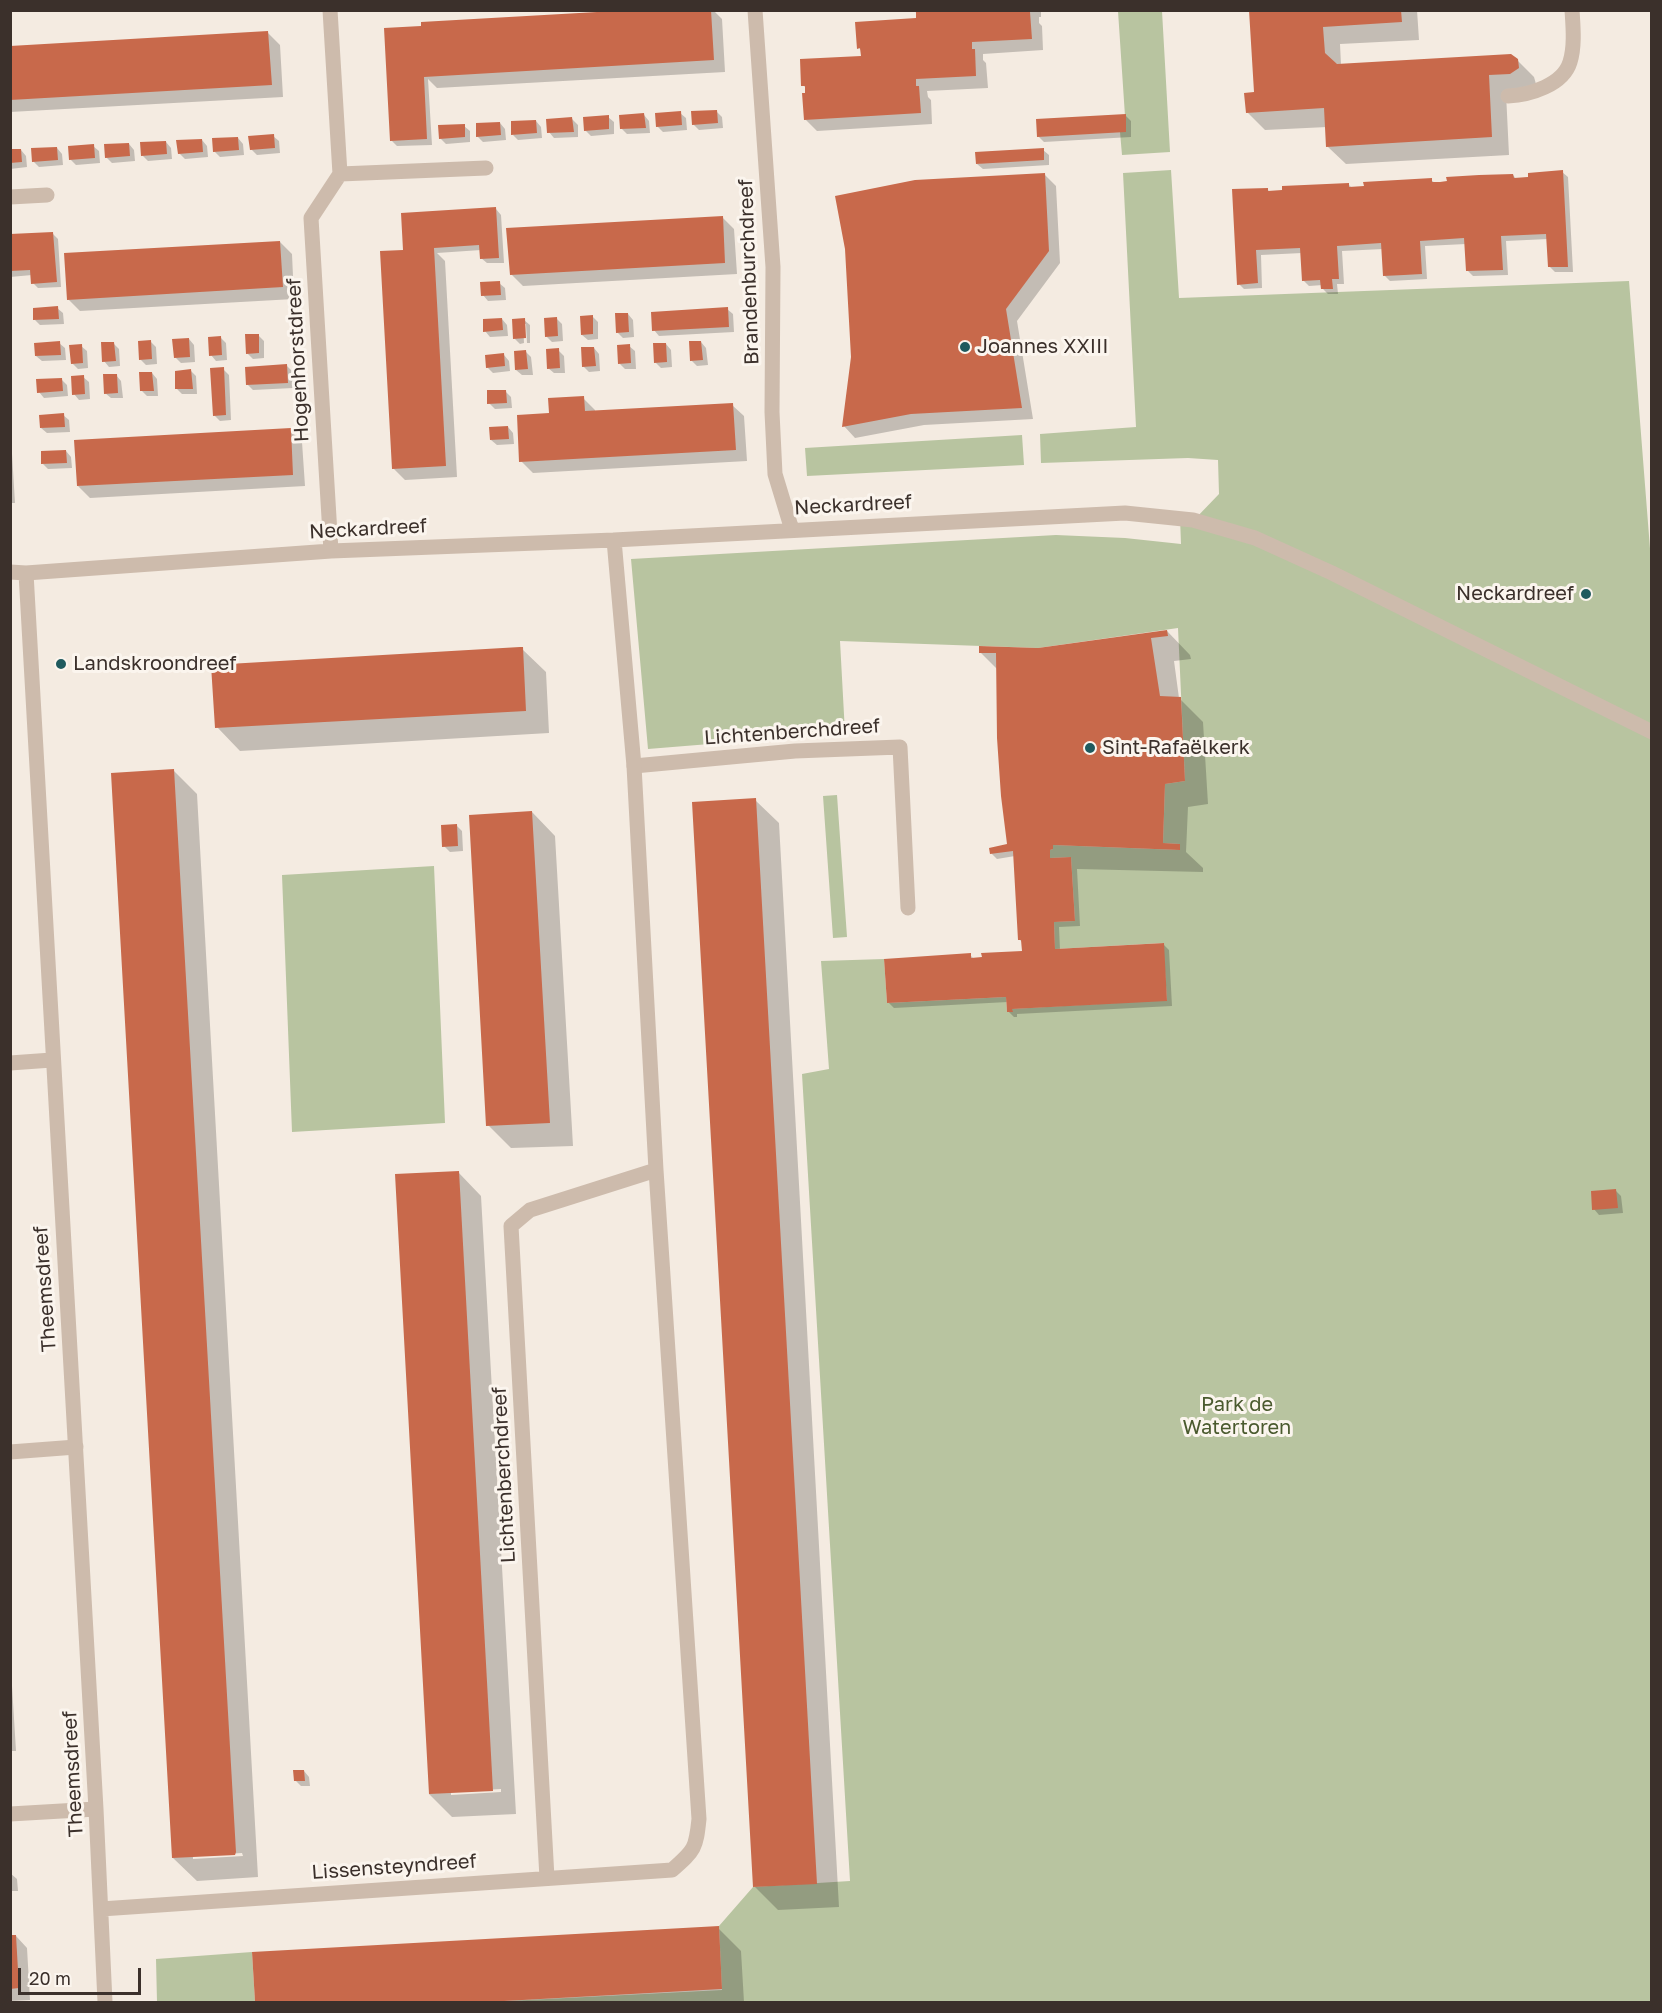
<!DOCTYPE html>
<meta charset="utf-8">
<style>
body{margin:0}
#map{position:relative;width:1662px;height:2013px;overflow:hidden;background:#f4ebe1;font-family:"Golos Text",sans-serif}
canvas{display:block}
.frame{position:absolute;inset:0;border:12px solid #3b302b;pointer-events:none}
.scale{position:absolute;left:18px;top:1968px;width:123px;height:27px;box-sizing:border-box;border:3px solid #3b302b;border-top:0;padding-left:8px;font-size:18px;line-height:21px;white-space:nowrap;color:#3b302b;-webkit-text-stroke:4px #fbf5ee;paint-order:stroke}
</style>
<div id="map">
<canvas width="1662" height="2013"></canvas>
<div class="frame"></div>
<div class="scale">20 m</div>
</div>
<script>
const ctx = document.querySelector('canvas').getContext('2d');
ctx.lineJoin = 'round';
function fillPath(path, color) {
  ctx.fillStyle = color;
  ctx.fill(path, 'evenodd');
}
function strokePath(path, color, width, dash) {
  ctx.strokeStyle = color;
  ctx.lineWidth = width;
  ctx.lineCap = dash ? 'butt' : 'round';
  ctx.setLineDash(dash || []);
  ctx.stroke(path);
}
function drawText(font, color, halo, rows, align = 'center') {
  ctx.font = font + ' "Golos Text",sans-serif';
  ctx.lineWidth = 6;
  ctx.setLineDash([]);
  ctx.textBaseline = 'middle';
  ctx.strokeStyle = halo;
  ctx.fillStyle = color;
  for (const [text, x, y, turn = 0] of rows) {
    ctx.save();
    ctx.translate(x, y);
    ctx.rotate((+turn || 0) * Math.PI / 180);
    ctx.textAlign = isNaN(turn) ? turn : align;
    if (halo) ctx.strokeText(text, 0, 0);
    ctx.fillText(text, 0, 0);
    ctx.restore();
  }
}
fillPath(new Path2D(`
 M1118,11H1162L1170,152L1122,155L1120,132L1126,131Z
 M1171,170L1179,298L1629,281L1652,574L1651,2002H488L722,1990L719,1926L753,1887L850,1881L802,1074L829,1069L821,961L884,959L887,1003L1006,997L1007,1012H1012V1009L1167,1000L1163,943L1055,949L1054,922L1075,921L1071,857L1050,858V850L1053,849V845L1180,850V844L1163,843L1165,784L1185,781L1178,628L1038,648L840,641L845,733L648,749L631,559L1056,535L1125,538L1181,544L1180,517L1194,520L1219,494L1218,460L1188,458L1041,463L1040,434L1136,427L1123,173Z
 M1022,435L1024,465L807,476L805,448Z
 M837,795L847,937L833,938L823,796Z
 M434,866L445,1123L292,1132L282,875Z
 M252,1952L255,2002H157L156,1959Z`), '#b8c4a0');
fillPath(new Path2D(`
 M656,10H713L722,19L725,72L437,88L428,79L432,145L397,146L392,141L385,30Z
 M914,10H1041V17H1039V23L1042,26L1043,50L983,54V60L986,63L988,88L927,91L928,97L931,100L932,124L817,131L805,119L807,89L803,85L863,57L862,51L859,48L917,20V14Z
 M1251,10H1417L1419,40L1340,44L1341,65L1516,59L1534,77L1536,84L1506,93L1509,155L1346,164L1328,147L1327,127L1265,130L1247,112L1256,94Z
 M268,33L280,45L283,97L10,112V47Z
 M716,111L722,117L723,128L699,130L693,124Z
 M680,113L686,118L687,130L663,132L657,126Z
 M644,115L649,121L650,133L627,134L621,128Z
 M1125,115L1131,121V137L1044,142L1038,136Z
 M608,117L614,122V134L591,136L585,130Z
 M572,119L578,125V137L554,138L549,132Z
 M536,121L541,127L542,138L518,140L513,135Z
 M500,123L505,129L506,140L483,142L477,136Z
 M464,126L470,131V142L446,144L440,138Z
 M273,136L279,141L280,153L257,155L251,149Z
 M238,138L243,144L244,155L220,157L214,151Z
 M202,140L207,146L208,157L185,159L179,153Z
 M166,142L171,148L172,159L148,161L142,155Z
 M129,144L134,150L135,161L112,163L106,157Z
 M93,146L99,151L100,163L76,165L70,159Z
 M57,148L62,154L63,165L39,167L33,161Z
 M21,150L26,156L27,167L10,169V151Z
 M1043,150L1049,155V165L983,169L977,164Z
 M1562,172L1568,177L1573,272H1555L1549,266L1548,239L1506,241L1508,275L1473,276L1468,271L1466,244L1425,246L1427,279L1390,281L1385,276L1383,249L1342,251L1344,284H1337L1338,294H1328L1323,289V285L1309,286L1303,280L1302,253L1261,255L1262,288L1244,289L1239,284L1267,189L1271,193L1348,184L1352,188L1431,180L1435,183L1513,175L1516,179Z
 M1044,174L1056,186L1060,263L1017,321L1033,419L924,425L855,438L844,426Z
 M496,209L501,215L504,263H487L481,258V250L437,253L445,261L457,477L405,480L393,468L405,251Z
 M722,217L734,229L737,274L523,286L511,274Z
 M53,234L58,239L61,287L38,288L33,283L32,275L10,277V236Z
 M280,242L292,254L294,299L80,311L68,299Z
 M499,283L505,288L506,300L488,301L483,295Z
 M57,308L63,313L64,324L40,325L35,320Z
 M727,309L733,314L734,332L659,336L654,330Z
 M628,314L633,320L634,337L623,338L617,332Z
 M592,316L598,322V339L588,340L582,335Z
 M556,318L562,324L563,341L552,342L546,336Z
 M502,319L507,325L508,336L490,337L485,331Z
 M524,320L530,325V343H527L526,324H523L524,343L520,344L514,338Z
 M258,335L264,341V358L253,359L247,353Z
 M221,338L226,343L227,360L216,361L211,355Z
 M189,339L194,345L195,362L181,363L175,357Z
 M150,341L156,347L157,364L146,365L140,359Z
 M701,342L706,348L708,365L697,366L691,360Z
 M59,343L65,348L66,360L42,361L36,356Z
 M114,344L119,349L120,366L109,367L104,361Z
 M666,344L671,350L672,367L661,368L655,362Z
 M81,346L87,351L88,368L78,369L72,363Z
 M629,346L635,351L636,369H625L620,364Z
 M594,348L599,354L600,371L589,372L583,366Z
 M558,350L564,356L565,373H554L548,368Z
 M526,352L531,357L533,375H522L516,370Z
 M504,355L509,361L510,371L493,373L487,367Z
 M286,365L292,371L293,388L253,390L247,384Z
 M223,369L229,375L231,420L220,421L214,415Z
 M191,371L196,376L197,394H182L177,389Z
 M152,373L157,379L158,396H147L142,391Z
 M116,375L121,381L123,398H111L105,393Z
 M83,377L89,382L90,399L79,400L74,394Z
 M61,379L67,385L68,396L44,398L39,392Z
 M505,391L511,397L512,408L495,409L489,403Z
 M583,398L595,410V412L732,405L744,416L747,461L533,473L521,461L551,415Z
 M63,415L69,420L70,432L47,433L41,428Z
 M10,421L15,503H10Z
 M508,427L513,433L514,444L497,445L491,440Z
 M290,430L302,442L305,486L90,498L78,486Z
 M66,451L71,457L72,468L48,469L43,464Z
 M1167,631L1190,655L1191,659L1174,661L1179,698L1203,722L1208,804L1188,807L1186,852L1203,868V872L1077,869L1080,926L1059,927L1060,950L1163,944L1169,950L1172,1006L1017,1014V1017H1014L1008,1011V1002L894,1008L888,1002L970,955L974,959L1023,952V943L1019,939L1015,856L997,859L991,853L1009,846L998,670L980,652L1038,650Z
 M522,649L546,672L549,733L240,751L217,727Z
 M174,771L197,794L258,1877L197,1881L173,1858ZM242,1853L243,1856L193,1859V1856Z
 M755,800L779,823L839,1907L778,1910L755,1887Z
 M532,812L555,836L573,1146L511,1148L488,1125Z
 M456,825L462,831L463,851L450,852L444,846Z
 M458,1172L481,1196L516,1814L452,1817L429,1794L431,1792ZM501,1789V1792L451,1795V1792Z
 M1616,1191L1621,1196L1623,1213L1599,1215L1594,1209Z
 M10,1653L16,1751H10Z
 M304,1771L309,1777L310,1786H301L295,1780Z
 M10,1873L17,1879L18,1891H10Z
 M718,1928L741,1951L744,2002H256L254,1954Z
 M16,1936L27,1948L30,2000L10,2001V1937Z`), '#0003');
fillPath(new Path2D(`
 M632,10H711L714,60L424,77L427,139L390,141L384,28L421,26V22Z
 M916,10H1027V12H1030L1032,39L972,42V49H975L976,76L916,79V86H919L921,113L804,120L802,93H805V86H801L800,59L861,56L860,48L857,49L855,22L916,18Z
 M1249,10H1401L1402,22L1323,27L1325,53L1337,64L1511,54L1518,59L1519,68L1510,74L1489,75L1492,137L1326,147L1324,108L1246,113L1244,93L1254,92Z
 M268,31L272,85L10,100V46Z
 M717,110L718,123L692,125L691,111Z
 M681,111L682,125L656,127L655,113Z
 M644,113L646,128L620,129L619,115Z
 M1126,114V132L1037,137L1036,119Z
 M609,115V129L584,131L583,117Z
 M572,117L574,132L547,133L546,119Z
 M536,120L537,133L511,135V121Z
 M500,122L501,135L476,137V123Z
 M465,124V137L439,139L438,125Z
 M274,134L275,148L250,150L248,136Z
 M238,137L239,150L213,152L212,138Z
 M202,139L203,152L178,154L176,140Z
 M166,141L167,154L141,156L140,142Z
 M129,143L130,156L105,158L104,144Z
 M94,144L95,158L69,160L68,146Z
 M57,147L58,160L32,162L31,148Z
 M1044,148V160L976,164L975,152Z
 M10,149H21L22,162L10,163Z
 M1563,170L1568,267H1548L1546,234L1501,236L1503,270L1466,271L1464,238L1420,241L1422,274L1404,275L1383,276L1381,243L1337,246L1339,279H1332L1333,289H1321L1320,280L1302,281L1300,248L1256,250L1258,283L1237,285L1232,189L1268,188V191L1282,190V186L1349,183V187L1364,186L1363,182L1432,178V182H1440L1447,181L1446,177L1479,175L1513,174L1514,178L1528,177V173Z
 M1045,173L1049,251L1006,309L1022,408L911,414L842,427L851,357L845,249L835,196L915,180Z
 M496,207L499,258L480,259L479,245L434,248L446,466L392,469L380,251L403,250L401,213Z
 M723,216L725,263L510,275L506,228Z
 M53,232L57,282L31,284L30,270L10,271V234Z
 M280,241L283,287L67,300L64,253Z
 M500,281L501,295L481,296L480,282Z
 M58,306L59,319L33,320V308Z
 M728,307L729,327L652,331L651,312Z
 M615,313H628L629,332L616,333Z
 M593,315V334L581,335L580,316Z
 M557,317L558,336L545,337L544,318Z
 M502,318L503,330L483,332V319Z
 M525,318L526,338L513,339L512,319Z
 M245,334H259V353L246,354Z
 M221,336L222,355L209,356L208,337Z
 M189,338L190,357L174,358L172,339Z
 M151,340L152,359L139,360L138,341Z
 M60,341L61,355L35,356L34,343Z
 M689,341H701L703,360L690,361Z
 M101,342H114L116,361L102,362Z
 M653,343H666L667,362L654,363Z
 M82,344L83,363L71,364L69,345Z
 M630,344L631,363L618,364L617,345Z
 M581,347H594L596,366L582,367Z
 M559,348L560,368L547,369L546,349Z
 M526,350L528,369L515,370L514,351Z
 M504,353L505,366L486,368L485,355Z
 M287,364L288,383L246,385L245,367Z
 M224,367L226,415L213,416L210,368Z
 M191,369L193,389H175V371Z
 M139,372H152L154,391H140Z
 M103,374H117L118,393L104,394Z
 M84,375L85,394L72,395L71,376Z
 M62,378L63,391L37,393L36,379Z
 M487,390H506L507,403L487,404Z
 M584,396L585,411L733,403L736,450L519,462L517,415L549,413L548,398Z
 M64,413L65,427L40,428L39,415Z
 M508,426L509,439L490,440L489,427Z
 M291,428L293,475L77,486L74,440Z
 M66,450L67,463L41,464V451Z
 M1167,630L1168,636L1151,638L1160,696L1181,697L1185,781L1165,784L1163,843L1180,844V850L1053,845V849L1050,850V858L1071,857L1075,921L1054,922L1055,949L1164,943L1167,1001L1012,1009L1013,1012H1007L1006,997L887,1003L884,959L971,953V958L982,957L981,953L1022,951L1021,940H1018L1013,851L990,854L989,848L1007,844L1001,796L997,738L996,653H979V646L1038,648Z
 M520,647H523L526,711L215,728L211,665Z
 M174,769L236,1852L235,1855L172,1858L111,773Z
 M756,798L817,1884L753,1887L692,802Z
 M532,811L550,1123L486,1126L469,815Z
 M457,824L458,846L442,847L441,825Z
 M459,1171L493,1791L429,1794L395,1174Z
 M1616,1189L1618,1208L1592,1210L1591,1191Z
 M293,1770H304L305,1781H294Z
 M719,1926L722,1989L486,2002H255L252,1952Z
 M10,1935H16L19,1988L10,1989Z`), '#c8694b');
strokePath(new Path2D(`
 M1508,96C1530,95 1563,85 1570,62C1575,46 1573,26 1572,10
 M634,766L795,751L900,747L908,908
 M10,1452L76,1447`), '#cdbbac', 15);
strokePath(new Path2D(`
 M330,10L340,174L311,218L331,551
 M755,10L773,267L772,412L775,474L792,530
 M340,174L486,168
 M10,197L47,195
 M10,572L26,573L331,551L614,540L1125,513L1193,520L1255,538L1332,573L1652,732
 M26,573L96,1809L105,2002
 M10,1063L52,1060
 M10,1814L96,1809
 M547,1878L511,1226L530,1210L656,1170
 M101,1909L672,1870C695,1850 696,1848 699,1819L656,1170L634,766L614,540`), '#cdbbac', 15);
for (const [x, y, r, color] of [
 [965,347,6,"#1f5a5e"],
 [1586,594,6,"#1f5a5e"],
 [61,664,6,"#1f5a5e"],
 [1090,748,6,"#1f5a5e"]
]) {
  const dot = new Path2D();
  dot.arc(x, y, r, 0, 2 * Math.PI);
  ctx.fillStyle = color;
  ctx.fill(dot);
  strokePath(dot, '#fbf5ee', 2);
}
drawText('20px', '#3b302b', '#fbf5ee', [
 ["Brandenburchdreef",749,272,-92],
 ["Hogenhorstdreef",298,360,-93],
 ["Neckardreef",853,505,-3],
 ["Neckardreef",368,529,-3],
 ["Lichtenberchdreef",792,732,-4],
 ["Theemsdreef",45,1289,-94],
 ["Lichtenberchdreef",504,1475,-93],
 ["Theemsdreef",73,1774,-93],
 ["Lissensteyndreef",394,1867,-4]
]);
drawText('20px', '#3b302b', '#fbf5ee', [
 ["Joannes XXIII",977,347],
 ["Neckardreef",1574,594,"right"],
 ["Landskroondreef",73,664],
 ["Sint-Rafaëlkerk",1102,748]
], 'left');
drawText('20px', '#4a5a2e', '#fbf5ee', [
 ["Park de",1237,1405],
 ["Watertoren",1237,1428]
]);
</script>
